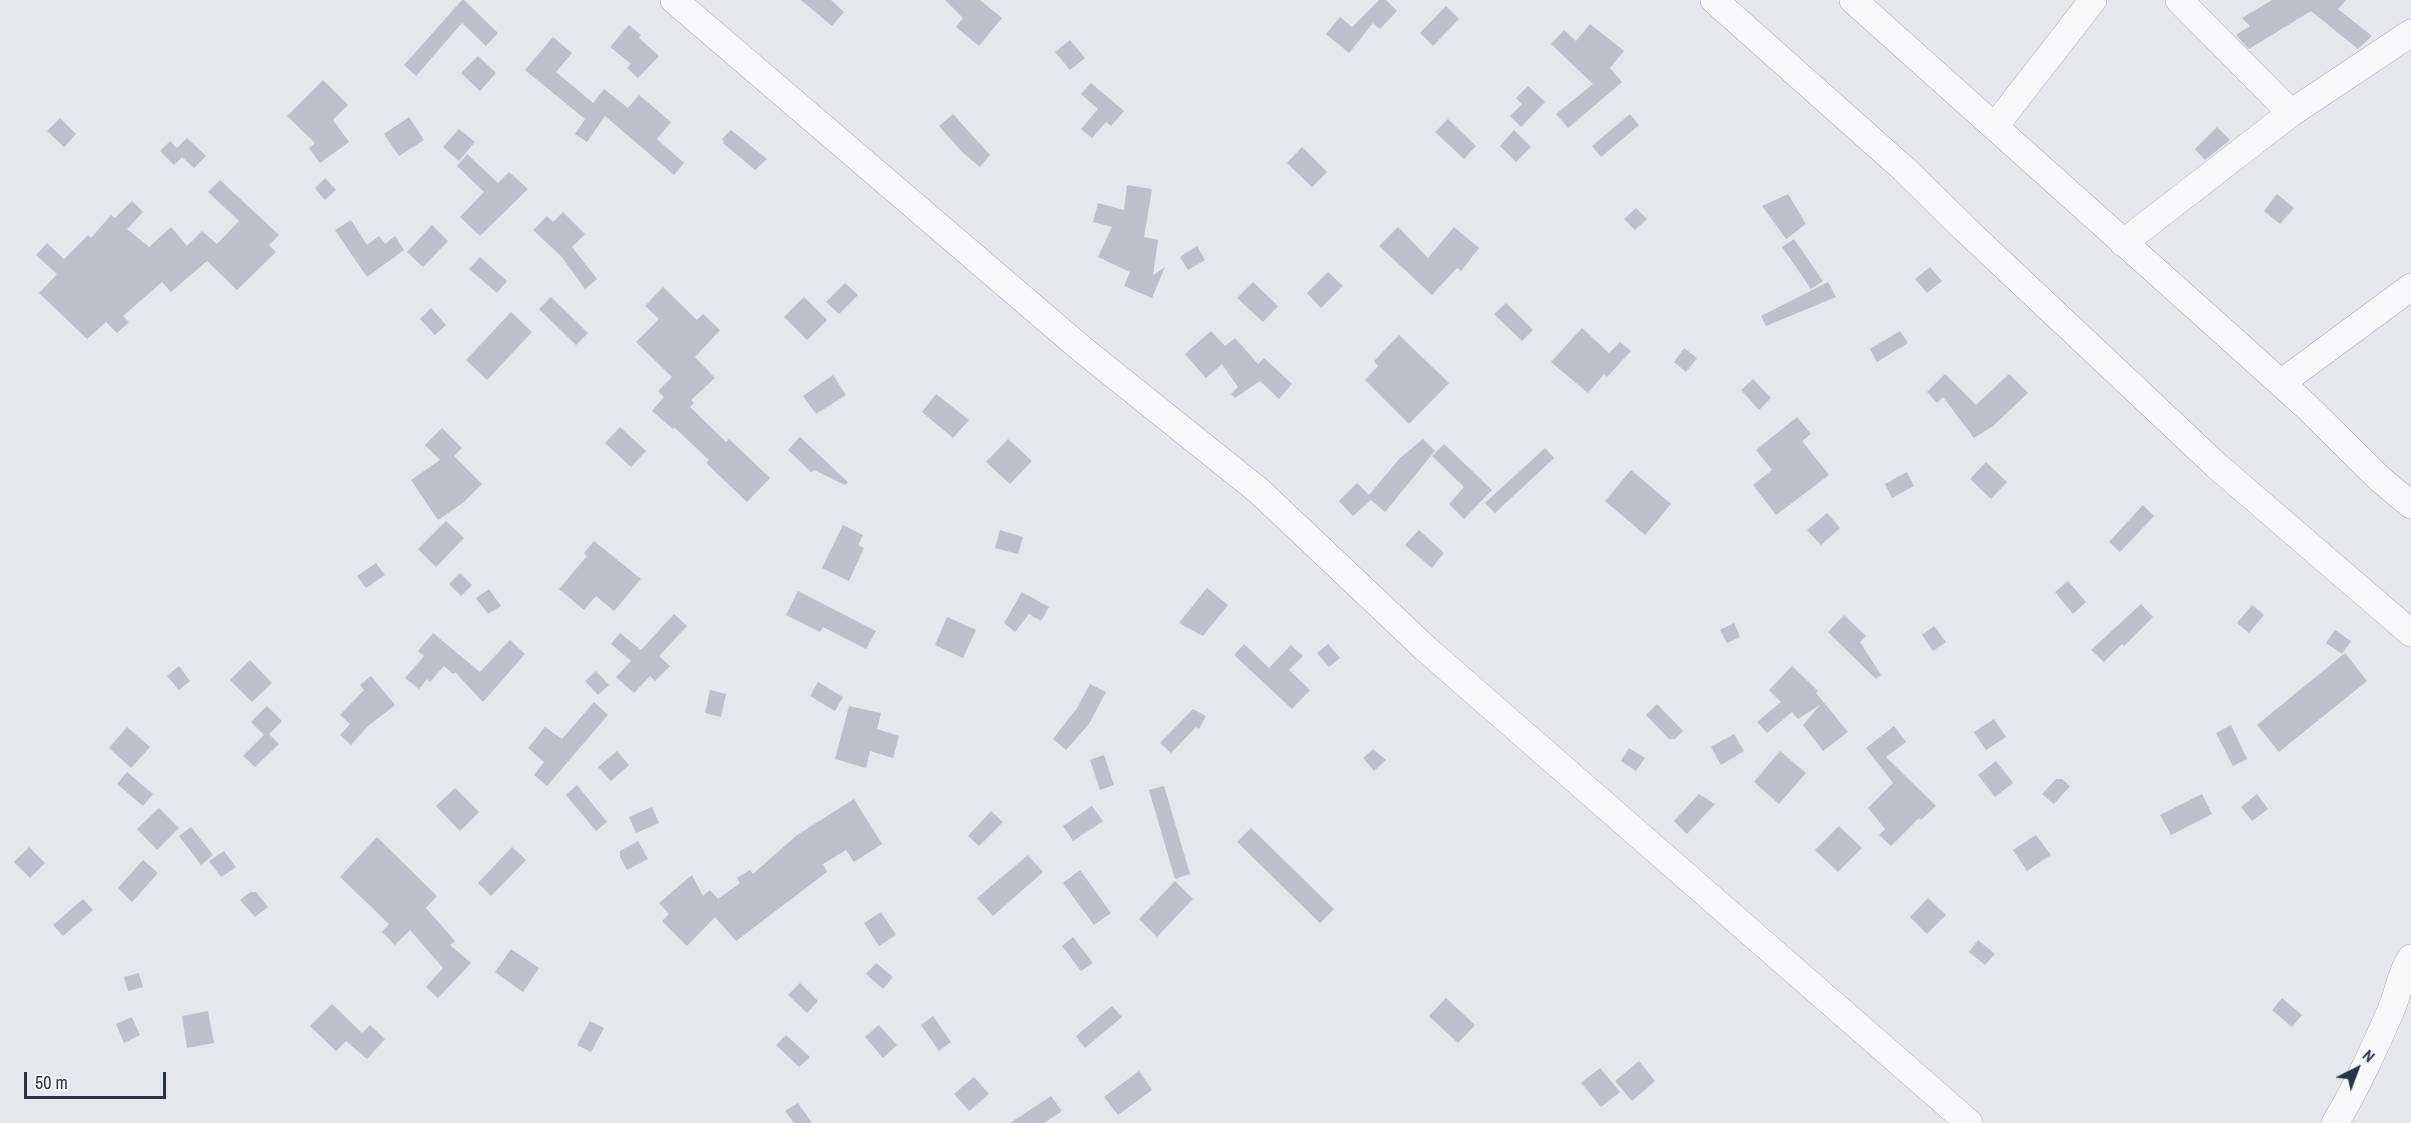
<!DOCTYPE html>
<style>
body{margin:0}
#map{position:relative;width:2411px;height:1123px;overflow:hidden;background:#e4e7ec;font-family:"Archivo Narrow",sans-serif}
canvas{display:block}
.north{position:absolute;left:2327px;top:1039px;width:60px;height:60px;-webkit-text-stroke:4px #f4f6f9;paint-order:stroke;rotate:42deg;font-size:16px;font-weight:700;line-height:24px;text-align:center;color:#2b3445}
.north::after{content:'';display:block;margin:auto;width:21px;height:27px;background:#2b3445;clip-path:polygon(50% 0,100% 100%,50% 72%,0 100%)}
.scale{position:absolute;left:24px;top:1072px;width:142px;height:27px;box-sizing:border-box;border:3px solid #2b3445;border-top:0;padding-left:8px;font-size:18px;line-height:21px;white-space:nowrap;color:#2b3445;-webkit-text-stroke:4px #f4f6f9;paint-order:stroke}
</style>
<div id="map">
<canvas width="2411" height="1123"></canvas>
<div class="north">N</div>
<div class="scale">50 m</div>
</div>
<script>
const ctx = document.querySelector('canvas').getContext('2d');
ctx.lineJoin = 'round';
function fillPath(path, color) {
  ctx.fillStyle = color;
  ctx.fill(path, 'evenodd');
}
function strokePath(path, color, width, dash) {
  ctx.strokeStyle = color;
  ctx.lineWidth = width;
  ctx.lineCap = dash ? 'butt' : 'round';
  ctx.setLineDash(dash || []);
  ctx.stroke(path);
}
fillPath(new Path2D(`
 M462,0H464L498,33L486,46L462,23L416,76L404,65Z
 M801,0H831L844,12L832,26Z
 M945,0H980L1002,18L979,46L956,27L963,18Z
 M1379,0H1386L1397,11L1380,29L1373,23L1349,53L1326,34L1340,17L1352,27Z
 M2272,0H2346L2338,9L2372,36L2358,49L2311,11L2249,49L2236,35L2250,26L2242,18Z
 M1446,6L1459,19L1433,46L1420,33Z
 M1590,24L1624,51L1610,68L1622,82L1568,128L1556,114L1593,84L1551,44L1564,30L1576,41Z
 M629,25L641,35L639,38L659,56L638,78L627,68L631,64L610,47Z
 M553,37L572,53L556,72L593,103L604,89L628,108L639,95L671,122L657,139L684,163L674,175L605,116L587,142L575,134L585,119L525,70Z
 M1070,40L1085,58L1070,70L1055,52Z
 M478,56L496,73L480,91L461,73Z
 M323,80L348,105L333,120L349,142L320,163L309,148L315,143L287,116Z
 M1091,83L1124,111L1111,126L1106,122L1092,138L1081,129L1098,109L1081,94Z
 M1528,86L1545,102L1521,127L1510,116L1522,104L1516,98Z
 M953,114L990,155L980,167L963,153L939,126Z
 M1630,114L1639,125L1601,157L1592,146Z
 M409,117L424,140L399,156L384,134Z
 M60,118L76,134L64,147L47,131Z
 M1448,119L1476,146L1464,159L1435,132Z
 M2217,127L2230,140L2205,160L2195,149Z
 M459,129L475,142L459,161L443,147Z
 M731,130L767,159L755,170L723,143L724,141L722,139Z
 M1514,130L1531,147L1516,162L1500,146Z
 M187,138L206,156L194,168L182,157L174,165L160,151L170,141L177,148Z
 M1302,147L1327,172L1312,187L1287,163Z
 M467,154L498,183L509,172L528,189L480,236L460,217L484,192L457,166Z
 M325,178L336,190L325,200L315,188Z
 M220,180L279,235L269,245L276,252L237,290L207,261L171,292L162,282L123,316L129,322L117,333L106,322L87,339L39,293L57,274L36,255L47,243L64,259L88,235L91,238L111,215L115,218L132,201L143,212L127,229L149,247L171,227L187,246L202,231L217,244L239,221L208,192Z
 M1127,185L1152,189L1144,237L1158,240L1153,275L1165,267L1152,298L1124,286L1130,272L1098,257L1112,227L1093,222L1098,203L1124,210Z
 M1788,194L1806,224L1786,239L1762,206Z
 M2277,194L2294,208L2280,224L2264,211Z
 M1636,208L1647,219L1635,230L1624,219Z
 M563,212L585,234L572,247L597,279L585,289L561,256L533,230L547,216L553,222Z
 M351,220L367,245L379,236L385,244L395,236L404,250L367,277L335,230Z
 M432,225L448,241L423,267L407,252Z
 M1398,227L1428,258L1454,227L1479,248L1461,271L1457,268L1432,295L1379,246Z
 M1794,239L1823,281L1811,289L1782,247Z
 M1197,246L1205,260L1188,270L1180,257Z
 M480,257L507,281L497,293L469,269Z
 M1930,267L1942,281L1927,293L1915,279Z
 M1328,272L1343,286L1321,308L1307,293Z
 M1253,282L1278,306L1263,322L1237,298Z
 M1828,282L1836,297L1766,326L1761,316Z
 M845,283L858,295L839,314L826,302Z
 M663,287L697,320L703,314L720,330L695,357L715,378L691,400L694,403L690,407L726,442L729,439L770,478L747,502L706,463L709,460L674,427L673,429L652,411L664,397L658,391L672,377L636,342L659,319L645,306Z
 M551,297L588,333L576,345L539,309Z
 M804,297L827,320L807,340L784,317Z
 M1506,303L1533,330L1522,341L1494,314Z
 M431,308L446,325L435,335L420,319Z
 M511,312L532,332L487,380L466,360Z
 M1582,328L1609,353L1620,342L1631,351L1607,377L1604,374L1588,393L1551,362Z
 M1211,331L1225,346L1235,338L1258,364L1264,358L1292,384L1279,399L1260,381L1235,398L1231,394L1238,387L1222,364L1206,378L1185,354Z
 M1900,331L1908,343L1877,362L1870,349Z
 M1399,335L1449,383L1409,424L1365,380L1378,366L1374,361Z
 M1684,348L1697,358L1686,372L1674,362Z
 M1945,374L1976,405L2009,374L2028,393L1993,426L1974,438L1943,397L1937,403L1927,392Z
 M833,375L846,395L816,414L803,396Z
 M1753,379L1771,398L1759,410L1741,390Z
 M936,394L969,420L953,438L922,412Z
 M1797,417L1811,434L1802,441L1829,475L1776,515L1753,485L1772,470L1756,450Z
 M620,427L646,451L631,467L605,443Z
 M442,428L462,448L454,456L482,484L464,502L438,520L411,480L440,460L425,445Z
 M800,437L848,482L845,485L814,470L811,472L788,450Z
 M1008,439L1032,461L1010,484L986,462Z
 M1423,439L1435,451L1385,512L1371,500L1353,516L1339,501L1357,483L1369,495L1400,458Z
 M1444,444L1492,490L1464,519L1449,504L1464,487L1432,456Z
 M1545,448L1554,458L1495,513L1485,503Z
 M1986,462L2007,482L1991,499L1970,479Z
 M1631,470L1671,504L1645,535L1605,501Z
 M1907,472L1914,486L1892,498L1885,484Z
 M2143,505L2154,516L2120,552L2109,542Z
 M1827,513L1840,528L1821,545L1807,530Z
 M446,521L464,538L436,567L418,549Z
 M843,525L863,535L858,545L864,548L849,581L822,568Z
 M1000,530L1023,537L1018,554L995,548Z
 M1419,530L1444,553L1432,568L1405,545Z
 M594,541L641,579L614,611L596,596L584,610L559,589L587,556L584,553Z
 M376,563L385,575L366,588L357,576Z
 M460,573L472,585L461,596L449,584Z
 M2068,581L2086,602L2073,614L2055,592Z
 M1207,588L1228,605L1203,636L1179,623Z
 M489,589L501,606L488,614L476,598Z
 M798,591L876,631L866,649L823,627L820,632L786,615Z
 M1022,592L1049,607L1041,621L1029,614L1015,632L1004,623Z
 M2141,604L2153,617L2124,646L2122,644L2104,662L2091,650Z
 M2252,605L2264,615L2249,633L2237,623Z
 M674,614L687,626L659,656L670,666L655,681L650,676L634,693L616,677L631,661L611,644L620,633L641,650Z
 M1844,615L1866,636L1860,642L1881,675L1876,679L1828,632Z
 M947,617L976,630L963,658L935,645Z
 M1734,623L1740,637L1727,643L1720,630Z
 M1934,626L1946,642L1933,651L1922,635Z
 M2335,630L2351,641L2342,654L2326,643Z
 M433,633L480,672L510,640L525,654L483,702L455,672L453,674L444,666L430,682L427,679L419,689L405,678L424,656L418,651Z
 M1244,644L1269,668L1291,645L1303,656L1289,670L1310,690L1292,709L1234,655Z
 M1328,644L1340,658L1329,667L1317,653Z
 M2345,653L2367,681L2279,752L2257,725Z
 M250,660L272,683L252,702L230,680Z
 M179,666L190,681L179,690L167,676Z
 M1792,666L1818,691L1816,693L1848,732L1823,751L1803,725L1820,705L1798,719L1792,712L1767,733L1757,722L1781,702L1769,690Z
 M596,671L609,685L598,695L585,681Z
 M371,676L395,705L368,726L351,745L340,735L350,724L340,715L364,690L360,685Z
 M818,682L843,697L835,711L810,696Z
 M1090,684L1106,692L1089,724L1066,750L1053,739L1077,708Z
 M710,690L726,694L721,717L705,713Z
 M594,702L608,715L547,786L534,775L544,762L528,748L545,727L562,739Z
 M1657,704L1683,731L1675,739H1669L1646,715Z
 M267,706L282,721L269,734L279,744L255,767L243,756L264,735L251,722Z
 M849,706L881,713L877,729L899,736L893,758L870,751L866,768L835,759Z
 M1193,709L1206,716L1199,729L1196,727L1171,753L1160,743Z
 M1994,719L2006,737L1986,750L1974,732Z
 M2231,725L2247,759L2233,766L2216,733Z
 M1894,726L1906,742L1886,757L1936,806L1921,820L1919,818L1891,846L1879,835L1885,829L1868,808L1893,783L1866,748Z
 M127,727L150,747L131,768L109,748Z
 M1734,734L1744,751L1721,765L1711,747Z
 M1629,748L1645,758L1636,771L1621,761Z
 M1373,749L1386,760L1374,771L1363,758Z
 M617,751L629,765L611,781L598,767Z
 M1780,751L1806,773L1779,804L1754,782Z
 M1104,755L1114,785L1100,790L1090,760Z
 M1996,761L2013,783L1995,797L1978,775Z
 M127,772L153,794L143,806L117,784Z
 M2056,779H2062L2070,786L2054,804L2042,794Z
 M577,785L607,822L596,831L566,795Z
 M1164,786L1190,874L1175,879L1149,790Z
 M455,788L479,812L460,831L436,806Z
 M1699,794L1715,804L1687,834L1674,821Z
 M2202,794L2212,814L2171,835L2160,815Z
 M2257,794L2268,809L2252,821L2241,807Z
 M854,799L882,844L854,862L846,850L823,864L827,872L736,941L715,917L687,946L662,921L669,914L659,903L692,875L703,896L710,890L718,899L740,883L737,878L750,870L753,874L797,835Z
 M1092,806L1103,821L1073,841L1063,826Z
 M652,807L659,823L636,833L629,817Z
 M159,808L179,828L157,850L137,829Z
 M991,811L1003,822L979,846L968,836Z
 M1839,826L1862,848L1838,872L1815,850Z
 M191,827L213,855L201,865L179,836Z
 M1251,828L1334,909L1320,923L1237,842Z
 M2036,835L2051,855L2027,871L2013,850Z
 M377,837L437,896L426,908L455,941L450,945L471,963L438,998L426,987L443,968L410,930L395,945L382,932L389,924L340,877Z
 M638,841L648,859L627,870L620,857V851Z
 M29,847L45,863L30,878L14,862Z
 M512,847L526,860L491,896L478,883Z
 M224,851L236,867L221,877L209,861Z
 M1028,855L1043,872L993,916L977,898Z
 M143,860L158,873L132,902L118,888Z
 M1080,870L1111,913L1094,925L1063,883Z
 M1175,881L1193,899L1157,937L1139,919Z
 M250,892H256L268,907L255,917L240,900Z
 M1928,898L1946,915L1927,934L1910,917Z
 M83,899L93,910L63,936L53,925Z
 M881,912L896,935L879,946L864,923Z
 M1073,937L1093,963L1081,971L1062,946Z
 M1978,940L1995,954L1985,965L1969,952Z
 M511,949L539,968L523,992L495,972Z
 M876,963L893,977L883,989L866,974Z
 M139,973L143,987L128,991L124,977Z
 M800,983L818,1001L807,1013L788,995Z
 M1446,998L1475,1025L1458,1043L1429,1016Z
 M2282,998L2302,1015L2292,1027L2272,1010Z
 M332,1004L362,1033L370,1025L385,1039L367,1059L346,1041L336,1051L310,1026Z
 M1112,1006L1122,1017L1085,1048L1076,1036Z
 M208,1011L214,1043L187,1048L182,1016Z
 M933,1016L951,1042L939,1051L921,1025Z
 M132,1017L140,1035L124,1043L116,1024Z
 M590,1021L604,1028L591,1052L577,1045Z
 M879,1025L897,1045L883,1058L865,1037Z
 M786,1035L810,1057L799,1067L776,1045Z
 M1639,1061L1655,1081L1632,1101L1615,1081Z
 M1600,1068L1620,1092L1601,1107L1581,1083Z
 M1139,1071L1152,1090L1118,1115L1104,1097Z
 M974,1077L989,1094L969,1111L954,1094Z
 M1051,1096L1062,1111L1044,1123H1010Z
 M798,1103L812,1123H794L785,1111Z`), '#bbc0ca');
const minor = new Path2D(`
 M674,0L1083,350L1259,491L1426,649L1969,1123
 M1714,0L1904,169L1964,228L2217,466L2411,633
 M1853,0L2224,332L2305,405L2380,479L2411,505
 M2179,0L2291,113
 M1995,126L2093,0
 M2123,243L2291,113L2411,33
 M2281,383L2411,287
 M2335,1123C2357,1087 2374,1049 2391,1010C2399,992 2400,974 2411,958`);
strokePath(minor, '#a9aeb7', 28);
strokePath(minor, '#f7f8fa', 27);
</script>
